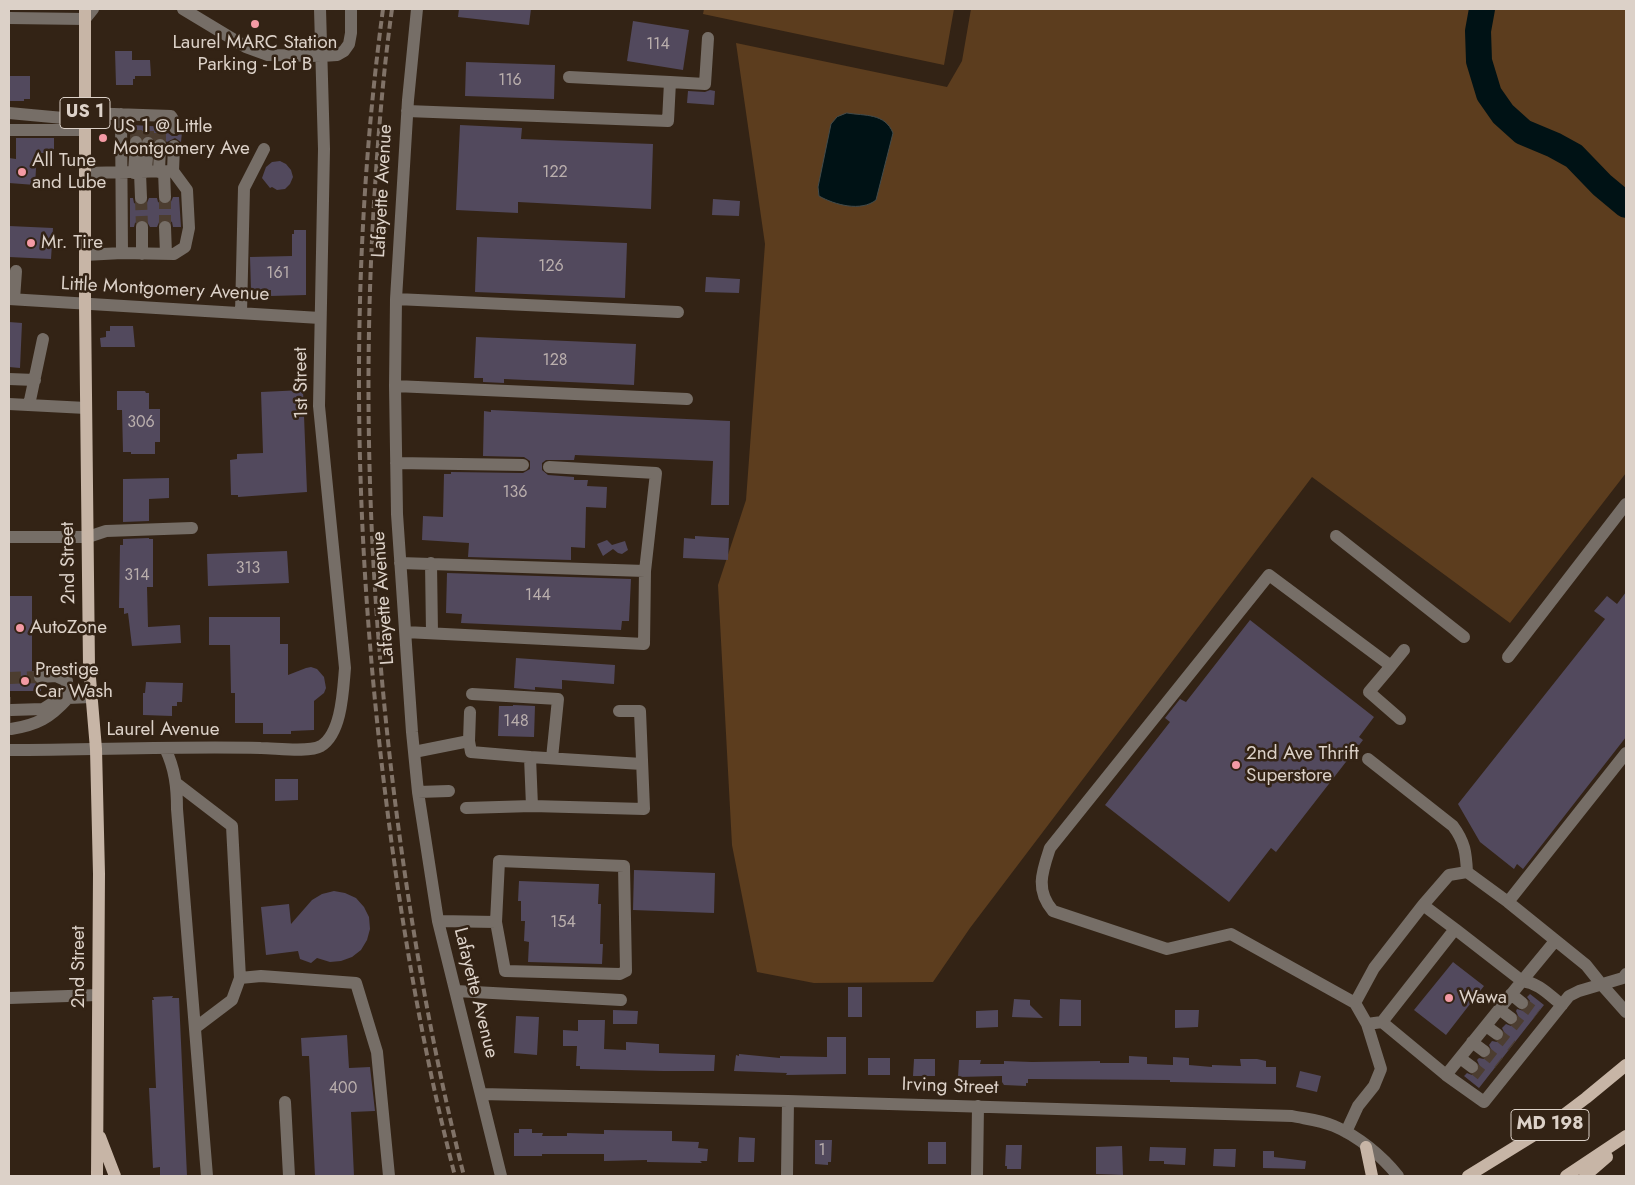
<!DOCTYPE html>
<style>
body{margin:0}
#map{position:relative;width:1635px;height:1185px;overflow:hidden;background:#332315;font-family:Jost,sans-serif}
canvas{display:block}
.frame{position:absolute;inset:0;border:10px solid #dcd1c8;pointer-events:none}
</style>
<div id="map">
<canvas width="1635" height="1185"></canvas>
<div class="frame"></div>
</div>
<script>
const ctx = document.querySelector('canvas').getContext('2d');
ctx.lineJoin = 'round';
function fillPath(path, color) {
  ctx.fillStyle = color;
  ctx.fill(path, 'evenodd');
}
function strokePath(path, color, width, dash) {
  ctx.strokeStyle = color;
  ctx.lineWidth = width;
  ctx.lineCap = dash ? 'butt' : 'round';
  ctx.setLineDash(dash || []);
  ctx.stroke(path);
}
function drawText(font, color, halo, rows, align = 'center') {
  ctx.font = font + ' Jost,sans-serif';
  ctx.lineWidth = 5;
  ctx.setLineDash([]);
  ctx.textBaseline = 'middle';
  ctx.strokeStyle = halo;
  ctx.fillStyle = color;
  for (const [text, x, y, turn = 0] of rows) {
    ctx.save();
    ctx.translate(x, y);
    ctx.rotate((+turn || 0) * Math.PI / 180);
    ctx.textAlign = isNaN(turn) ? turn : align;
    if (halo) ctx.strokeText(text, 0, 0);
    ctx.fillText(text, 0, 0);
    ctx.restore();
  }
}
fillPath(new Path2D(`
 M704,9H954L944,65L703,14Z
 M971,9H1626V473L1510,623L1312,477L970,928L933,982L814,983L757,972L732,845L718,585L746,500L765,244L736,43L947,87L962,61Z`), '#5c3d1e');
const water = new Path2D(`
 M847,113C865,116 885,113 893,133L876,200C861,212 835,205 819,196L818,187L831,124L837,117Z`);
fillPath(water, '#001215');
strokePath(water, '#424b4b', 1);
strokePath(new Path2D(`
 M1482,9L1478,31L1479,61L1489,94L1503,114L1523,132L1554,145L1574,156L1602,185L1626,205`), '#001215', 26);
fillPath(new Path2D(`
 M459,9H531L529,25L458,17Z
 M633,21L689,30L683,70L627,61Z
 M115,51H132V60H150L151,76H135V79H133V85H116Z
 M466,62L555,65L554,99L465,96Z
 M9,76H30V99H24V101H9Z
 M710,90L715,91L714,105L687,103L688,91L705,92Z
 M133,125L167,127L168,133L172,136H177L182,132L181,142L175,138L167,142L161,137L155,139L149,135L142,137L137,134L132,135Z
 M460,125L522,128L521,139L653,144L651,209L518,202V213L456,210Z
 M16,138H54V153H37L35,185L9,183V158L16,159Z
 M280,161L286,164L291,170L293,177L290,184L285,189L277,190L272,187L270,188L262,178L266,167L272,162Z
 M173,197H179L181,227H173L172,222L165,219L160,220L157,227H150L146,220L142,219L135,223L134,227H130V198H133L134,203L141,206L146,205L149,198H157L158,202L165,205L170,204Z
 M713,199L740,201L739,216L712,215Z
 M9,226L53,228L51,259L9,257Z
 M294,230H306V295L271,296V290L251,291L250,257L292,256V234H294Z
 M477,237L627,243L625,298L475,292Z
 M706,277L740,279L739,293L705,292Z
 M9,322L22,323L20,368L9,367Z
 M110,326H133L135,347H101L100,338L106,337V331H110Z
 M476,337L636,344L634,385L504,379V383L483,382V378H474Z
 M303,390L307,492L238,497V495H231L230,460L237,459V454L263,453L261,392Z
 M117,391H145L146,393H149V409H160V442H155V454H131V452H123L122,410H117Z
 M491,410L730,421L729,505H711L713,461L575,455L574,460H546L542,463V470L548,475L574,477V480H588L587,486L607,487L606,508L586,507L585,548L571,547V560L468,557L469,543L422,540L423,516L443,517L444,474H451V472L523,473L530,469V461L524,457L483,456L484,411L491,412Z
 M169,478V498L149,499V521L123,522V479Z
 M695,536L729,538L728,560L683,558L684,538L695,539Z
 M149,538V539H153V587H147L148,627L180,625L181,643L132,646L128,613L124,614V608H119L120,545H123V539Z
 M607,540L612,545L625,541L628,550L622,554L618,553L613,549L603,556L597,544Z
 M287,551L289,583L208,586L207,554Z
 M447,573L631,579L629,621H622L621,630L461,623L462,614L446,613Z
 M1626,592V737L1523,869L1517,864L1514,869L1480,842L1458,804L1605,619L1594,611L1607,596L1617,604Z
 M9,596H32V671H35L32,678L36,684L41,685V691H9Z
 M209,617H280V644H288V675L306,668L311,667L317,669L324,677L326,688L324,693L314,701V730L291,731V734H263V723H235V693H231L230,645H209Z
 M1250,620L1374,717L1359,737L1363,740L1276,852L1271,848L1229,902L1105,805L1170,722L1165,718L1180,699L1186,702Z
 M516,658L615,665L614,684L562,680V689L535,687V690L514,688Z
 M146,682L183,683L182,702H177V706H172V716L143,715V693H145Z
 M513,705L535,706L534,737L498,736L499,706H513Z
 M275,779H298V800L275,801Z
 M634,870L715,873L714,913L633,910Z
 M519,881L599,884L598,904H601L600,944H603L602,964L528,962L529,942L524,941L525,921H521V901H518Z
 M334,891L345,893L356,898L364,907L369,917L370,929L367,940L361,950L352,957L341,961L330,962L317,958L311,963L300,959L298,951L266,955L261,907L289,904L291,924L312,900L322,894Z
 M1453,962L1484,986L1446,1035L1414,1010Z
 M848,987H862V1017H848Z
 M1530,994L1544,1005L1479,1088L1464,1076L1467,1073L1472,1075L1478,1072L1480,1067L1477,1060L1479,1058L1484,1059L1490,1056L1492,1051L1489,1045L1492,1041L1497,1042L1503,1039L1505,1034L1502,1028L1506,1024L1511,1026L1517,1023L1519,1018L1516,1011L1517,1009L1524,1011L1529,1008L1530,1001L1527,997Z
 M173,996L172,998H179L187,1176H160V1167L153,1168L149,1088H156L152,1000H154L153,997Z
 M1014,999L1030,1000V1005L1043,1018L1012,1017Z
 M1060,999L1081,1000V1026H1059Z
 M613,1010L638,1011L637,1024H613Z
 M998,1010V1027L976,1028V1011Z
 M1175,1010H1199L1198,1027L1175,1028Z
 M516,1016L539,1017L537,1055L514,1053Z
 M578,1020H605L604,1049L626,1050V1042L659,1044V1053L715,1055L714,1071H663L580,1069V1066H576L577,1046H563V1030L578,1031Z
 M347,1035L349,1068L370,1067L375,1111L351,1112L354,1176H315L309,1056H302L301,1038Z
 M827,1037H846V1074L786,1075L787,1073L734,1071L736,1055L739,1056V1054L780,1058V1056L827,1057Z
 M1129,1056L1147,1057V1064L1173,1065V1057L1189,1058V1065L1212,1067V1065L1241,1066L1240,1059H1257L1266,1061V1067H1276V1084L1170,1082V1080L1028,1079V1083H1026V1086L1004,1085L1002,1082V1076L958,1077L959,1060H981L980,1064H1004V1061L1032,1062L1100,1061V1063H1129Z
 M868,1058H890V1075H868Z
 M914,1059H935V1076H913Z
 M1300,1071L1321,1076L1317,1092L1296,1087Z
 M519,1129H532V1133H543L542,1136H567V1133L604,1134V1130L672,1131V1141L699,1142L698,1148L708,1149L707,1161H700L702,1163L647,1162V1160L604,1161V1154H542V1156H514V1133H519Z
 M739,1137L755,1138L754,1162H738Z
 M815,1140H832L831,1162H828V1165L815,1164Z
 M928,1142H946V1164H928Z
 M1006,1145H1022L1021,1169H1007V1166H1005Z
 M1122,1146L1123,1175L1096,1174V1147Z
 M1150,1147L1186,1148L1185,1165L1164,1164V1161H1149Z
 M1214,1149H1236L1235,1167L1213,1166Z
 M1263,1151H1274V1157L1306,1161L1305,1169L1263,1168Z`), '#52495d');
strokePath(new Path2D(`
 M136,142V125
 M148,143V126
 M160,145V127
 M141,198L142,227
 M165,227V197
 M9,678L40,677
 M9,703H11
 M9,718H11
 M1522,1003L1537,1014
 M1511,1018L1525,1029
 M1497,1034L1512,1046
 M1484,1051L1499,1063
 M1472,1067L1486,1078`), '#4c3d30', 12, [12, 6]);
strokePath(new Path2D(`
 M183,9L246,47L268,55L322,56L337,55L344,51L349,44L351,33V9
 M417,9L408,100L396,299L395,386L397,514L412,732L418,792L438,921L501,1176
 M9,18L85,19L93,9
 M569,77L670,82
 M407,111L668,121L670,82L705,84L708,38
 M9,113L85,120
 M85,113L171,116L174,121L175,128
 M121,114L122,253
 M9,130H85
 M164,171L165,197
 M173,171L174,146
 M146,172L148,143
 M159,172L160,145
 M85,173L173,171L187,190L189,228L185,247L174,254L122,253L85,255
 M134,173L136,142
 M140,173L141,198
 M165,227L166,254
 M142,254V227
 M9,299L320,318
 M14,299L16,271
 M396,299L678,312
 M241,313L244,188L264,149
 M9,379L35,380
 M395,386L687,399
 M9,404L86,408
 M29,405L43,339
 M396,463L523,465
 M549,467L656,473L645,571
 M1336,536L1464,637
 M9,537H88L106,531L192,528
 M400,563L645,571L644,644L405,632
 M431,563L432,633
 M1508,657L1626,504
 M1391,666L1404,650
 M472,694L558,699L552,758
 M11,710L43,709L54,702L68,698L67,681L56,676L40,677
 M11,729C37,725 50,718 68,698L91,697
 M165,748C175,769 177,787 177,809L207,1176
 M9,750C93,750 177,746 261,748C276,748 309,753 321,746C342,733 343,690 345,668L319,406L324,149L320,9
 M414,752L469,741L470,712
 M530,757L642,764
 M1368,759L1453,826C1465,842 1466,853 1467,872
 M176,783L232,826L240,978L261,976L356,983L377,1052L389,1176
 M418,792L449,791
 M532,806L644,809L640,711H619
 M466,808L532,806L530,757L471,752L469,741
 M1508,902L1626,753
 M438,921L496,922L499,861L624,866L626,971L620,974L505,971L496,922
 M1522,981L1555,941
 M1522,981C1539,983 1549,995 1562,1005
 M456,991L621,1000
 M1511,994L1522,1003
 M9,998L98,995
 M1355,1003L1374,968L1423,905L1449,875L1467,872L1508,902L1586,965L1602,985L1626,1012
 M1499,1009L1511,1018
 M1382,1022L1455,929L1423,905
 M1367,1024L1382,1022L1446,1075L1484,1102L1569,996L1579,991L1623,978L1626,974
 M1486,1026L1497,1034
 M195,1028L232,1000L240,978
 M1472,1042L1484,1051
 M1460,1058L1472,1067
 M1446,1075L1522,981L1455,929
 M481,1094L788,1101L1292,1116C1306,1119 1320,1120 1334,1126C1358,1136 1382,1156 1398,1176
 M285,1102L289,1176
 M1346,1132L1358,1106L1374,1086L1381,1069L1367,1024L1355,1003L1231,934L1167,949L1053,911C1035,890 1042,872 1050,848L1269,575L1391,666L1369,692L1400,719
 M787,1176L788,1101
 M977,1176L978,1106`), '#766e67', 12);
strokePath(new Path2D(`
 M85,9V304L89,666L96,749L99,874L97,1176
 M100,1137L115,1176
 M1366,1147L1372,1176
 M1468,1176L1549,1126L1586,1098L1626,1065
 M1566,1176L1626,1136
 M1585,1176L1607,1157`), '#c7b5a6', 12);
strokePath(new Path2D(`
 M383,9C349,263 353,520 383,775C399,910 421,1045 455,1176
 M392,9C383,73 378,138 374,203C362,400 370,597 394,793C410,922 432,1050 464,1176`), '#817368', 4, [8, 4]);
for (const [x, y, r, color] of [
 [255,24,5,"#f49aa4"],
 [103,138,5,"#f49aa4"],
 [22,172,5,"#f49aa4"],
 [31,243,5,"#f49aa4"],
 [20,628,5,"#f49aa4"],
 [25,681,5,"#f49aa4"],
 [1236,765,5,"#f49aa4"],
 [1449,998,5,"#f49aa4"]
]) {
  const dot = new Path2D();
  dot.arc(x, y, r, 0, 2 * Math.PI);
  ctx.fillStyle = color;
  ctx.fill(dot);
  strokePath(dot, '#332315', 2);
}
drawText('16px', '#baafad', null, [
 ["114",658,45],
 ["116",510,81],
 ["122",555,173],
 ["126",551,267],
 ["161",278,274],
 ["128",555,361],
 ["306",141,423],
 ["136",515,493],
 ["313",248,569],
 ["314",137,576],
 ["144",538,596],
 ["148",516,722],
 ["154",563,923],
 ["400",343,1089],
 ["1",822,1151]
]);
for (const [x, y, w] of [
 [85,113,50],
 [1550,1125,78]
]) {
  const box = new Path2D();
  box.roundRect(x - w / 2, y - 15.5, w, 31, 4);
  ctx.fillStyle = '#332315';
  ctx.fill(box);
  strokePath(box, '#dcd1c8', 1);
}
drawText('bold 18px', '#dcd1c8', null, [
 ["US 1",85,113],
 ["MD 198",1550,1125]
]);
drawText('19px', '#dcd1c8', '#332315', [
 ["Laurel MARC Station",255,43,"center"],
 ["Parking - Lot B",255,65,"center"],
 ["US 1 @ Little",113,127],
 ["Montgomery Ave",113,149],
 ["All Tune",32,161],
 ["and Lube",32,183],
 ["Mr. Tire",41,243],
 ["AutoZone",30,628],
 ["Prestige",35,670],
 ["Car Wash",35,692],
 ["2nd Ave Thrift",1246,754],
 ["Superstore",1246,776],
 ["Wawa",1459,998]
], 'left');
drawText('19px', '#dcd1c8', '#332315', [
 ["Lafayette Avenue",383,191,-87],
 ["Little Montgomery Avenue",165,290,3],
 ["1st Street",302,383,-91],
 ["2nd Street",69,563,-91],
 ["Lafayette Avenue",384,598,-94],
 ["Laurel Avenue",163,730],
 ["2nd Street",79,967,-90],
 ["Lafayette Avenue",475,993,76],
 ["Irving Street",950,1087,2]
]);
</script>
